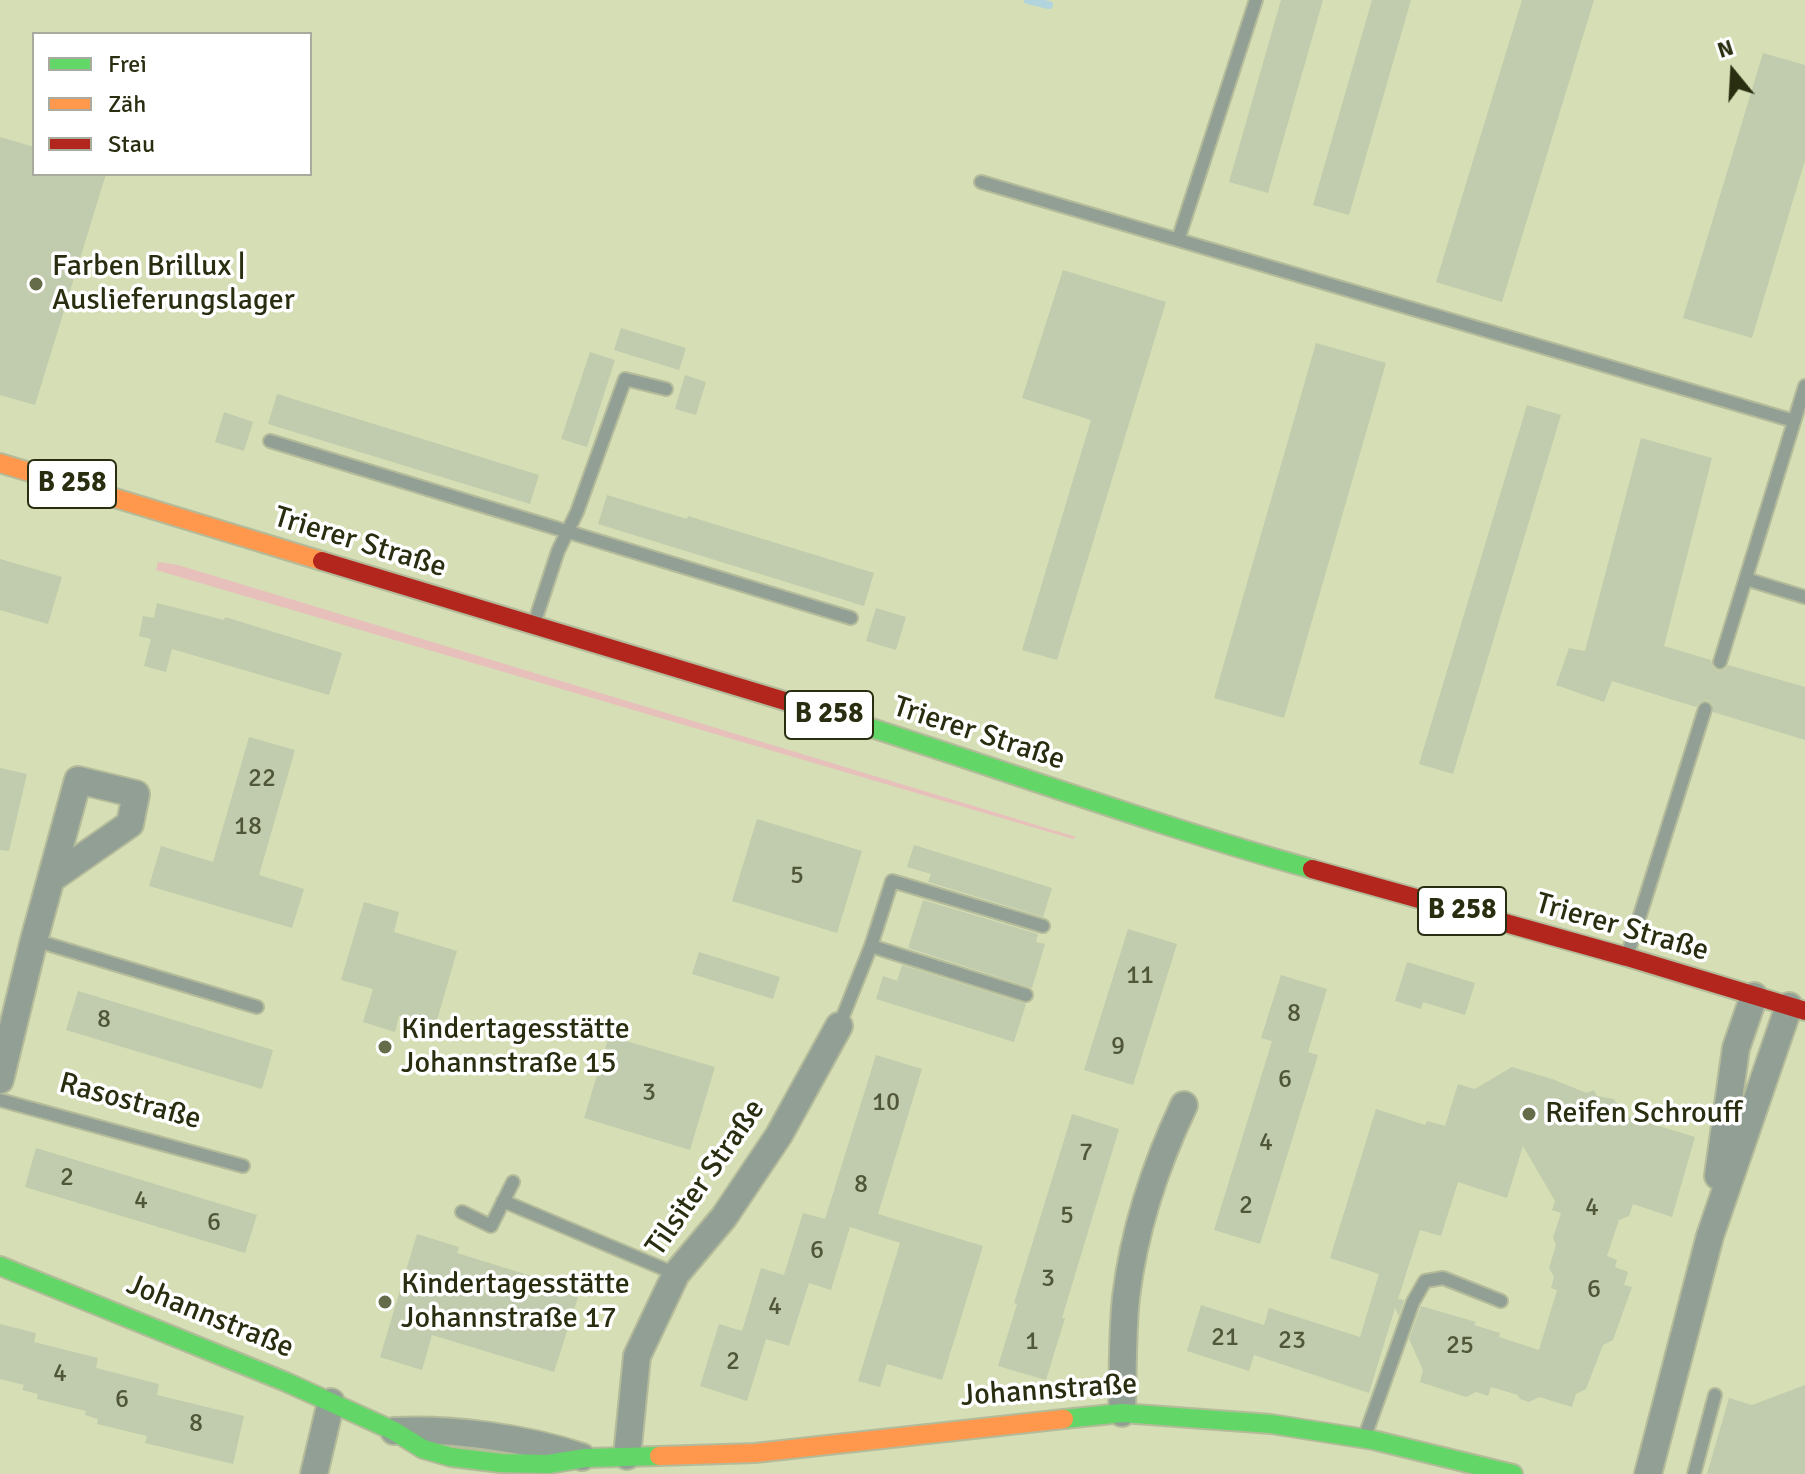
<!DOCTYPE html>
<meta charset="utf-8">
<style>
body{margin:0}
#map{position:relative;width:1805px;height:1474px;overflow:hidden;background:#d5deb4;font-family:Signika,sans-serif}
canvas{display:block}
.legend{position:absolute;left:32px;top:32px;width:280px;height:144px;box-sizing:border-box;background:#fff;border:2px solid #a9ab9f;margin:0;padding:10px 14px;list-style:none;font-size:24px;color:#282e0f}
.legend li{display:flex;align-items:center;gap:16px;height:40px}
.legend b{width:40px;border:2px solid #a9ab9f}
.north{position:absolute;left:1693px;top:32px;width:80px;height:80px;-webkit-text-stroke:6px #fff;paint-order:stroke;rotate:342deg;font-size:22px;font-weight:700;line-height:32px;text-align:center;color:#282e0f}
.north::after{content:'';display:block;margin:auto;width:28px;height:36px;background:#282e0f;clip-path:polygon(50% 0,100% 100%,50% 72%,0 100%)}
</style>
<div id="map">
<canvas width="1805" height="1474"></canvas>
<ul class="legend">
<li><b style="height:10px;background:#63d668"></b>Frei</li>
<li><b style="height:10px;background:#ff974d"></b>Zäh</li>
<li><b style="height:10px;background:#b3261e"></b>Stau</li>
</ul>
<div class="north">N</div>
</div>
<script>
const ctx = document.querySelector('canvas').getContext('2d');
ctx.lineJoin = 'round';
function fillPath(path, color) {
  ctx.fillStyle = color;
  ctx.fill(path, 'evenodd');
}
function strokePath(path, color, width, dash) {
  ctx.strokeStyle = color;
  ctx.lineWidth = width;
  ctx.lineCap = dash ? 'butt' : 'round';
  ctx.setLineDash(dash || []);
  ctx.stroke(path);
}
function drawText(font, color, halo, rows, align = 'center') {
  ctx.font = font + ' Signika,sans-serif';
  ctx.lineWidth = 7;
  ctx.setLineDash([]);
  ctx.textBaseline = 'middle';
  ctx.strokeStyle = halo;
  ctx.fillStyle = color;
  for (const [text, x, y, turn = 0] of rows) {
    ctx.save();
    ctx.translate(x, y);
    ctx.rotate((+turn || 0) * Math.PI / 180);
    ctx.textAlign = isNaN(turn) ? turn : align;
    if (halo) ctx.strokeText(text, 0, 0);
    ctx.fillText(text, 0, 0);
    ctx.restore();
  }
}
fillPath(new Path2D(`
 M158,562L178,565L1076,837L1073,839L156,570Z`), '#e7c0bb');
strokePath(new Path2D(`
 M1028,0L1049,5`), '#b1d4dd', 8);
fillPath(new Path2D(`
 M1281,0H1323L1268,193L1229,182Z
 M1372,0H1411L1349,215L1313,205Z
 M1522,0H1594L1502,302L1436,282Z
 M1763,53L1805,65V160L1752,338L1683,318Z
 M0,137L34,147V174H106L35,405L0,395Z
 M1063,270L1166,302L1057,660L1022,650L1091,420L1022,398Z
 M621,328L686,348L679,370L614,350Z
 M1316,343L1386,363L1284,718L1214,698Z
 M590,352L615,360L587,447L561,439Z
 M685,375L706,382L696,415L675,409Z
 M277,394L539,475L530,504L268,424Z
 M1527,405L1561,415L1453,774L1419,764Z
 M224,412L253,422L244,451L215,442Z
 M1641,438L1712,458L1664,646L1711,660L1713,667L1718,671L1725,669L1728,665L1805,687V740L1713,712L1712,704L1707,700L1700,702L1696,707L1612,681L1604,702L1556,685L1569,648L1585,651Z
 M607,495L687,519L688,516L874,573L864,606L598,524Z
 M0,559L62,577L48,624L0,610Z
 M157,603L224,620L225,617L342,653L329,695L172,649L166,672L144,666L151,639L139,636L143,616L154,618Z
 M876,608L906,617L896,650L866,641Z
 M249,737L295,750L259,875L304,889L292,928L149,886L161,846L213,862Z
 M0,768L27,774L9,851L0,850Z
 M757,819L862,851L837,933L732,901Z
 M914,845L1052,888L1043,917L928,882L931,874L907,867Z
 M923,900L1038,934L1036,942L1045,944L1032,988L908,948Z
 M364,902L399,912L394,932L457,951L435,1027L399,1016L395,1032L363,1022L373,989L341,980Z
 M1128,929L1177,944L1133,1085L1084,1070Z
 M699,952L780,977L773,999L692,974Z
 M1407,962L1475,983L1465,1015L1423,1002L1421,1009L1395,1001Z
 M902,965L1026,1004L1014,1042L876,999L883,976L897,981Z
 M1281,975L1327,989L1308,1052L1318,1055L1260,1244L1214,1230L1272,1041L1261,1038Z
 M78,991L273,1050L262,1089L66,1030Z
 M609,1036L715,1067L690,1150L584,1118Z
 M876,1055L922,1069L878,1214L983,1246L942,1380L887,1364L880,1387L858,1381L900,1243L850,1227L831,1290L809,1283L789,1346L766,1339L747,1401L700,1386L719,1324L742,1331L761,1268L784,1275L803,1213L825,1219Z
 M1512,1067L1552,1079L1587,1093L1594,1090L1597,1096L1614,1099L1622,1115L1695,1137L1672,1217L1633,1204L1629,1216L1619,1220L1607,1256L1617,1260L1615,1267L1628,1272L1624,1285L1632,1287L1613,1340L1603,1345L1586,1389L1576,1394L1572,1407L1539,1397L1529,1402L1520,1399L1518,1395L1491,1387L1488,1396L1476,1392L1466,1397L1420,1382L1423,1370L1409,1339L1421,1306L1476,1322L1474,1325L1500,1333L1499,1337L1539,1350L1557,1290L1551,1288L1554,1277L1549,1268L1556,1245L1553,1238L1561,1213L1552,1210L1555,1201L1523,1146L1507,1198L1458,1182L1441,1236L1420,1230L1398,1299L1404,1300L1399,1316L1395,1308L1369,1393L1254,1355L1249,1371L1187,1351L1201,1305L1264,1325L1269,1308L1360,1337L1379,1274L1330,1258L1376,1109L1425,1125L1427,1121L1445,1126L1458,1084L1475,1089Z
 M1072,1114L1119,1129L1062,1318H1065L1046,1380L998,1366L1017,1304L1014,1303Z
 M36,1148L257,1215L245,1253L25,1187Z
 M417,1234L459,1247L457,1253L580,1291L554,1372L432,1335L422,1370L380,1357Z
 M0,1324L36,1333L34,1342L98,1358L96,1368L159,1384L157,1395L244,1416L233,1464L145,1443L147,1436L97,1424L98,1419L85,1415L86,1411L37,1399L38,1394L22,1390L24,1385L0,1379Z
 M1805,1385V1474H1707L1729,1398L1752,1405Z`), '#c0ccad');
const lane = new Path2D(`
 M981,182L1794,421
 M1178,240L1256,0
 M270,441L851,618
 M1746,579L1805,597
 M536,618L558,551L577,512L625,379L666,389
 M1720,662L1805,386
 M34,940L257,1007
 M871,946L1026,995
 M1629,950L1705,709
 M839,1026L871,946L892,881L1043,926
 M0,1100L243,1166
 M503,1201L676,1274
 M462,1212L491,1226L513,1182
 M1365,1436L1413,1302L1425,1281L1443,1278L1501,1301
 M1694,1474L1715,1395`);
const street = new Path2D(`
 M0,1080L34,940L78,780L136,794L130,824L51,879
 M1718,1176L1736,1048L1754,996
 M1122,1413C1123,1375 1122,1335 1126,1297C1134,1231 1156,1164 1184,1105
 M394,1431C452,1428 526,1438 582,1457
 M627,1456L637,1356L676,1274L724,1217L779,1135L839,1026
 M314,1474L331,1402
 M1648,1474L1710,1236L1789,1006`);
const fast = new Path2D(`
 M798,705C970,757 1139,821 1312,869
 M0,1266L286,1382L394,1431L423,1449L451,1457L501,1463L548,1464L585,1458L659,1456
 M1064,1419L1122,1413L1271,1424L1373,1440L1513,1474`);
const slow = new Path2D(`
 M0,463L322,561
 M659,1456L755,1453L1064,1419`);
const jam = new Path2D(`
 M322,561L798,705
 M1312,869L1627,957L1805,1011`);
strokePath(lane, '#b4bb9a', 16);
strokePath(street, '#b4bb9a', 30);
strokePath(fast, '#b4bb9a', 22);
strokePath(slow, '#b4bb9a', 22);
strokePath(jam, '#b4bb9a', 22);
strokePath(lane, '#929f95', 12);
strokePath(street, '#929f95', 26);
strokePath(fast, '#63d668', 18);
strokePath(slow, '#ff974d', 18);
strokePath(jam, '#b3261e', 18);
for (const [x, y, r, color] of [
 [36,284,8,"#656c49"],
 [385,1047,8,"#656c49"],
 [1529,1114,8,"#656c49"],
 [385,1302,8,"#656c49"]
]) {
  const dot = new Path2D();
  dot.arc(x, y, r, 0, 2 * Math.PI);
  ctx.fillStyle = color;
  ctx.fill(dot);
  strokePath(dot, '#fff', 3);
}
drawText('26px', '#505738', null, [
 ["22",262,779],
 ["18",248,827],
 ["5",797,876],
 ["11",1140,976],
 ["8",1294,1014],
 ["8",104,1020],
 ["9",1118,1047],
 ["6",1285,1080],
 ["3",649,1093],
 ["10",886,1103],
 ["4",1266,1143],
 ["7",1086,1153],
 ["2",67,1178],
 ["8",861,1185],
 ["4",141,1201],
 ["2",1246,1206],
 ["4",1592,1208],
 ["5",1067,1216],
 ["6",214,1223],
 ["6",817,1251],
 ["3",1048,1279],
 ["6",1594,1290],
 ["4",775,1307],
 ["21",1225,1338],
 ["23",1292,1341],
 ["1",1032,1342],
 ["25",1460,1346],
 ["2",733,1362],
 ["4",60,1374],
 ["6",122,1400],
 ["8",196,1424]
]);
for (const [x, y, w] of [
 [72,484,88],
 [829,715,88],
 [1462,911,88]
]) {
  const box = new Path2D();
  box.roundRect(x - w / 2, y - 24, w, 48, 6);
  ctx.fillStyle = '#fff';
  ctx.fill(box);
  strokePath(box, '#282e0f', 2);
}
drawText('bold 28px', '#282e0f', null, [
 ["B 258",72,484],
 ["B 258",829,715],
 ["B 258",1462,911]
]);
drawText('30px', '#282e0f', '#fff', [
 ["Farben Brillux |",52,267],
 ["Auslieferungslager",52,301],
 ["Kindertagesstätte",401,1030],
 ["Johannstraße 15",401,1064],
 ["Reifen Schrouff",1545,1114],
 ["Kindertagesstätte",401,1285],
 ["Johannstraße 17",401,1319]
], 'left');
drawText('30px', '#282e0f', '#fff', [
 ["Trierer Straße",360,543,17],
 ["Trierer Straße",979,734,18],
 ["Trierer Straße",1622,928,16],
 ["Rasostraße",130,1102,15],
 ["Tilsiter Straße",706,1178,-55],
 ["Johannstraße",210,1317,22],
 ["Johannstraße",1049,1391,-4]
]);
</script>
